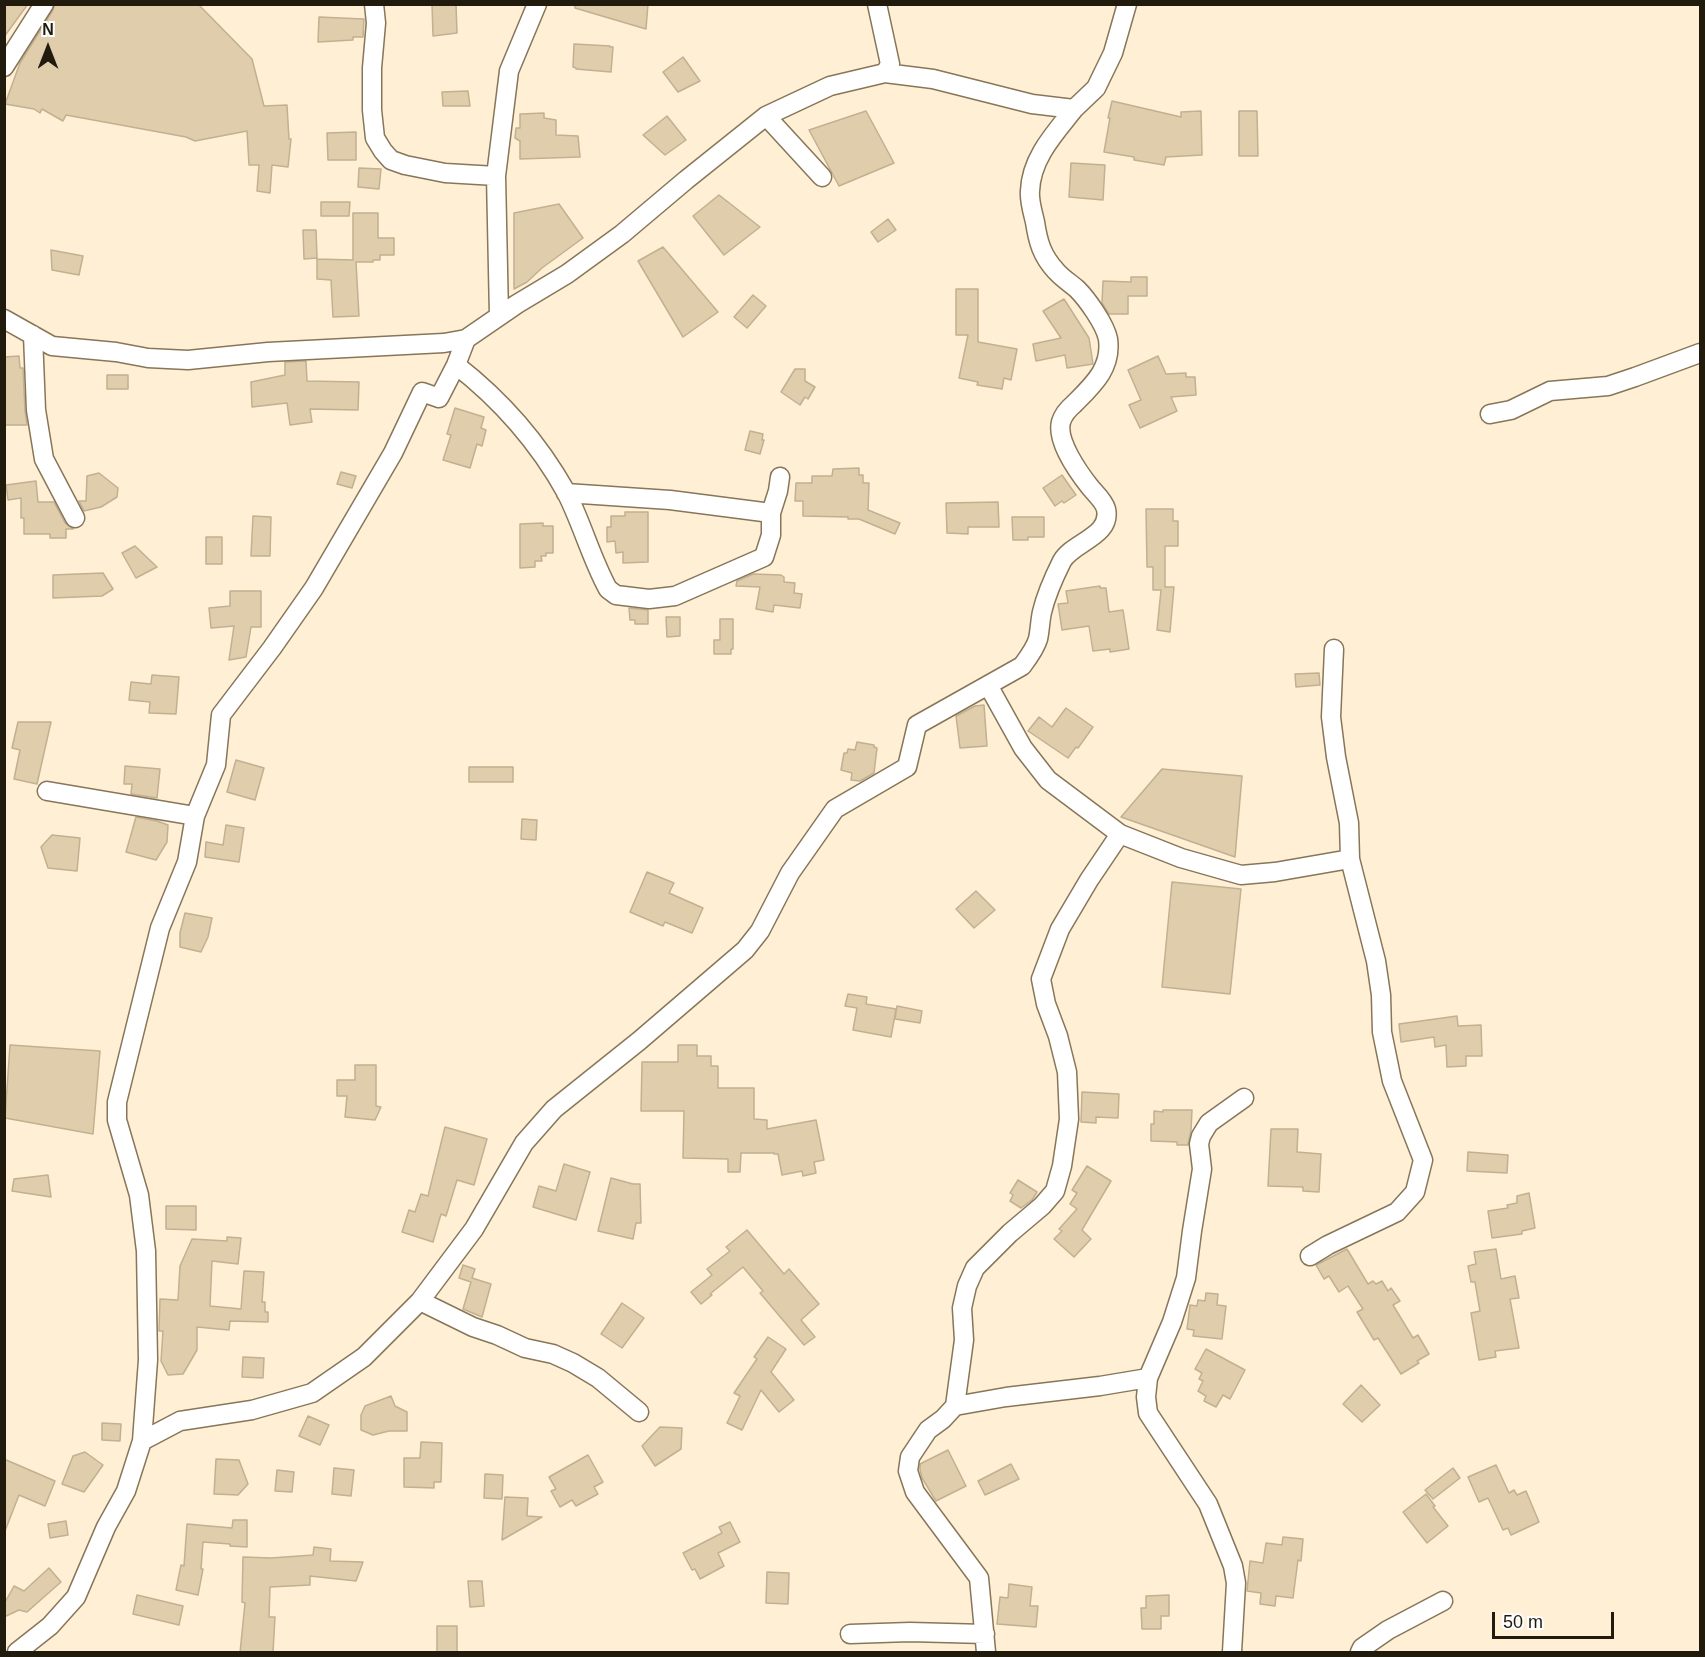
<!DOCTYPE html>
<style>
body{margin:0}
#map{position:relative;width:1705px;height:1657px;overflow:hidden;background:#ffefd5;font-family:Arial,sans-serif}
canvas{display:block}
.frame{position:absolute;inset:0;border:6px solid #211b0e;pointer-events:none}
.north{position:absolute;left:18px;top:18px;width:60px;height:60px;-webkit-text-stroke:4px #fefefe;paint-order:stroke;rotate:0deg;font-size:16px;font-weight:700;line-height:24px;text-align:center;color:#211b0e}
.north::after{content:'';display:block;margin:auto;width:21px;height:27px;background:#211b0e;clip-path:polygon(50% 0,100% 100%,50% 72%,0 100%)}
.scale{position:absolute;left:1492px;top:1612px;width:122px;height:27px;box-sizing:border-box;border:3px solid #211b0e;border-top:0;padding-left:8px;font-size:18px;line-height:21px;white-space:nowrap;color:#211b0e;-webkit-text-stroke:4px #fefefe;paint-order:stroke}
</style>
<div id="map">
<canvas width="1705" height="1657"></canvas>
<div class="frame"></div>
<div class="north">N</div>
<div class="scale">50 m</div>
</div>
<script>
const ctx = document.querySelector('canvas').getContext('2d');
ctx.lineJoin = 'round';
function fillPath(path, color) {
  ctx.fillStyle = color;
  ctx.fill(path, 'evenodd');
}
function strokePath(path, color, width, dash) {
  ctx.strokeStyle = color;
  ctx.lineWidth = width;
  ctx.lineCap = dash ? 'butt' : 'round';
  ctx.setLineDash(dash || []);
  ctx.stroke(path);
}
const building = new Path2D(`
 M4,4H28L4,37Z
 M55,4H198L252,59L264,106L287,105L289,139H291L288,167L272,165L270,193L257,191L259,165H249L247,131L195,141L186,137L66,115L63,121L42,109L40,113L34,109L5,104L20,63L53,10Z
 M432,4H456L457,33L433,36Z
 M575,4H648L646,29L575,8Z
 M319,17L364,19L363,37H353V40L318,42Z
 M574,44L610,46V47H613L611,72L576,69V68L573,67Z
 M683,57L700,81L678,92L663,72Z
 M468,91L470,106H443L442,92Z
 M1112,101L1181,117V112L1201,111L1202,155L1166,157L1164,165L1134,160V157L1104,152L1110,118H1108Z
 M866,111L894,163L839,186L809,130Z
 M1239,111H1257L1258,156H1239Z
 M544,113V118L556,120V135L578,136L580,157L520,159V141L515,138L516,128H520V114Z
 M667,116L686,140L665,155L643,135Z
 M356,132V160H328L327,133Z
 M1071,163L1105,165L1103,200L1069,197Z
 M359,168L381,169L379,189L358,187Z
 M719,195L760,227L724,255L693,216Z
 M321,202H350L349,216H321Z
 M559,204L583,238L542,268L527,282L514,289V213Z
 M353,213H378V238H394V255H380V260H373V262H356L359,316L333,317L331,280L317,279V259L353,260Z
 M888,219L896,230L878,242L871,232Z
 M303,230H316L317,258L304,259Z
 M663,247L718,312L683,337L638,261Z
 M51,250L83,256L79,275L52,270Z
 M1131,277H1147V296H1128V314H1109L1102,303L1103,281L1131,282Z
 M956,289H978V342L1017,349L1011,380L1004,378L1002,389L977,385L978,382L959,378L968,335H956Z
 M753,295L766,306L747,328L734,317Z
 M1064,299L1089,338L1093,364L1067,368L1065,355L1036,361L1033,344L1061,338L1043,311Z
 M19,356L20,368H23L25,411L27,425H4V357Z
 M1158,356L1166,374L1186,373V377H1195L1196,395L1171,397L1177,411L1140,428L1129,405L1141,400L1128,370Z
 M306,361L307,381L359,382L358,410L310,409L312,422L290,425L287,403L252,407L251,382L285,375V362Z
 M795,369H805V381L815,387L808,399L805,397L800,405L781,392Z
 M107,375H128V389H107Z
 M455,408L484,417L481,428L486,430L482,446L477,444L470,468L443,460L451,435L447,434Z
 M750,431L763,434L762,440H764L760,454L745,450Z
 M859,468V475H863V483H869L868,510L900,523L895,534L859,519H848V517L803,516V501H795L796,483H812V476H832L833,469Z
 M341,472L356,476L352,488L337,484Z
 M99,473L118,488L117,497L101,507L84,511L79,501H86L87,476Z
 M1062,475L1076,495L1064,503L1062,501L1055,506L1043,488Z
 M36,481L38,502H54L65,523L73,529H66V538H50V534H24V518H21V498L8,500L6,485Z
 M998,502L999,527H968V534L947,533L946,503Z
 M1146,509H1173V521H1178V546H1165V587H1174L1170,632L1157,630L1161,590H1153V567H1147Z
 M625,512H648V562L623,563V552L616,553L615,541L607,542V527H611V516H625Z
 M253,516L271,517L270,556H251Z
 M1012,517H1044V537H1028V540H1013Z
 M543,523V526H553V553H546V556H541L542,561H535V567L520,568V524Z
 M206,537H222V564H206Z
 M135,546L157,567L136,578L122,553Z
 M103,573L113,589L102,596L53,598V575Z
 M753,574L781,575L784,577V582L795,583L794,593L802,594L800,608L774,605L773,612L756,609L760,587L736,586L737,581Z
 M1100,586V588H1106L1109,612L1123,610L1129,649L1110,652V649L1093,651L1089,626L1062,630L1058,604L1068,603L1066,591Z
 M230,591H261V627H251L246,657L229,660L234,626L211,628L209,608L230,606Z
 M629,608L648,610V624H635V620H630Z
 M666,617H680V636L667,637Z
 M720,619H733V649H731V654H714V640H720Z
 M1319,673L1320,685L1296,687L1295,674Z
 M152,675L179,677L176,714L149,713L150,702L129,700L131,682L151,684Z
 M984,705L987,746L960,748L956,716L975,706Z
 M1066,708L1093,727L1078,748L1076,747L1068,758L1028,731L1039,717L1052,727Z
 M18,722H51L37,784L14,779L20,750L12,748Z
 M857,742L874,745V747L877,748L874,773L860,781L851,780L852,773L841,770L844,753H847L848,749L855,750Z
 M236,760L264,768L255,800L227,792Z
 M125,766L160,769L157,798L131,794L132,784H124Z
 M469,767H513V782H469Z
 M1162,769L1242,776L1235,857L1121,817Z
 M136,817L157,821L168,825L167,842L156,860L126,852Z
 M522,819L537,820L536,840L521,839Z
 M226,825L244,828L239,862L205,857L206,842L223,845Z
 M52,835L80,838L77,871L48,868L41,847Z
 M647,872L674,883L669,893L703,908L692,933L665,922L663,926L630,912Z
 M1172,882L1241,889L1230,994L1162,987Z
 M976,891L995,910L974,928L956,909Z
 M185,913L212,918L208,937L201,952L180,947V933Z
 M848,994L867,997L866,1004L896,1009L891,1037L853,1030L857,1008L845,1006Z
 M897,1006L922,1011L920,1023L895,1019Z
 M1457,1016L1458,1026L1481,1025L1482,1056H1466V1066L1447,1067L1446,1045L1435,1047L1434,1037L1401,1042L1399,1024Z
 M10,1045L100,1051L93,1134L5,1118Z
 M678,1045H697V1056H711V1066H718V1088H754V1119L767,1120V1129L816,1120L824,1160L814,1162L816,1173L803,1176L802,1171L782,1175L778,1154H774V1153H741L740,1172H728V1159L683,1158L684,1111H641L642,1062H678Z
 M355,1065H376V1106L381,1107L375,1120L345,1117L347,1096H337V1080H355Z
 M1082,1092L1119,1094L1118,1118L1096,1117V1123L1081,1122Z
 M1163,1110H1192L1191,1130L1188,1145H1177V1142L1151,1141V1124H1154V1111L1163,1112Z
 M445,1127L487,1139L474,1185L457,1180L446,1216L441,1214L433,1242L402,1232L409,1210L415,1212L421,1194L428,1196Z
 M1271,1129H1298L1297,1152L1321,1154L1319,1192L1303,1191V1187L1268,1186Z
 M1468,1152L1508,1155L1507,1173L1467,1171Z
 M564,1164L590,1172L576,1220L533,1207L539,1186L556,1191Z
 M1087,1166L1111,1181L1082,1230L1091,1239L1074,1257L1054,1239L1062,1231L1059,1229L1077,1209L1070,1204L1077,1193L1072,1190Z
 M48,1175L51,1197L12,1191L14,1179Z
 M611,1178L633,1184H640L641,1223H636L633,1239L598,1231Z
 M1018,1180L1037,1192L1032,1200L1021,1208L1010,1201L1013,1195L1010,1193Z
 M1529,1193L1535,1228L1522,1231V1234L1492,1238L1488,1211L1508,1208L1507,1205L1517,1203V1196Z
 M166,1206H196V1230L166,1229Z
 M747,1230L784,1274L789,1269L819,1304L801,1320L815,1337L804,1345L760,1293L763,1291L743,1267L710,1294L712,1295L701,1304L691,1292L712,1275L707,1269L730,1251L726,1247Z
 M227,1237L241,1238L238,1264L212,1261L210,1306L241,1309L244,1271L264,1272L262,1302H265V1312H268V1322L230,1321L229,1330L197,1327V1350L183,1374L168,1375L161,1361L163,1331H159L160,1299L178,1300L180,1266L192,1239L227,1241Z
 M1347,1249L1368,1284L1373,1281L1376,1284L1382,1281L1388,1291L1391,1288L1400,1301L1393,1305L1413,1338L1418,1335L1429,1354L1417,1361L1419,1363L1401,1374L1378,1338L1374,1340L1357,1312L1363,1309L1348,1286L1339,1292L1329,1276L1324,1279L1316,1265Z
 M1496,1249L1501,1279L1515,1276L1519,1298L1510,1299L1519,1348L1495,1351L1496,1357L1479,1360L1471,1313L1480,1311L1475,1282H1471L1468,1266L1476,1264L1474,1252Z
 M463,1265L475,1269L472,1278L491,1284L482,1317L463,1309L471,1282L459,1278Z
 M1206,1293L1218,1294L1217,1305L1226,1306L1222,1339L1193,1336L1194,1330L1187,1329L1190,1305L1197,1306L1198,1300L1205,1301Z
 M622,1303L644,1318L622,1348L601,1334Z
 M768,1337L786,1349L771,1372L794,1400L779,1412L761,1390L742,1430L727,1423L740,1396L734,1393L757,1359L754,1357Z
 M1206,1349L1245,1370L1230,1399L1223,1395L1216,1407L1204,1401L1206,1396L1198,1391L1203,1381L1199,1379L1202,1373L1195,1369Z
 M243,1357L264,1358L263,1378L242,1377Z
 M1361,1385L1380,1405L1362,1422L1343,1404Z
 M391,1396L395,1406L407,1412V1431H389L373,1435L361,1430V1415L365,1406Z
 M308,1416L329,1425L320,1445L299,1436Z
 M102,1423L121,1424L120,1441L102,1440Z
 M660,1427L682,1428L681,1449L655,1466L642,1446Z
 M421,1442L442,1443L441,1482H434V1488L404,1487V1458H420Z
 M948,1450L966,1486L936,1501L922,1478L920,1470V1464Z
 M85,1452L103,1465L84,1492L62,1484L73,1456Z
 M588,1455L603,1482L594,1487L598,1494L576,1506L572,1500L560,1507L551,1491L556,1489L549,1477Z
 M4,1459L55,1481L45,1506L19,1495L5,1531Z
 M216,1459L239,1460L248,1484L238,1495L214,1494Z
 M1011,1464L1019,1479L985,1495L978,1481Z
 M1496,1465L1509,1493L1514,1490L1517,1495L1526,1491L1539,1522L1511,1535L1508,1528L1503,1530L1488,1498L1479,1502L1468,1477Z
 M334,1468L354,1470L351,1496L332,1494Z
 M1453,1468L1460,1478L1433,1499L1425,1490Z
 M277,1470L294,1472L292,1492L275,1491Z
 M485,1474L503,1475L502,1499L484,1498Z
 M1426,1494L1435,1506L1433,1507L1448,1526L1427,1543L1403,1512Z
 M505,1497L528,1498L527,1516L542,1517L502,1540Z
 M233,1520H247V1547L230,1546V1544L203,1542L201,1569H203L198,1595L176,1590L181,1565L184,1566L187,1524L232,1528Z
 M66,1521L68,1535L50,1538L48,1524Z
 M730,1522L740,1542L718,1553L724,1566L700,1579L695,1569L692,1570L683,1553L722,1533L719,1527Z
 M1283,1537L1303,1539L1301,1561L1298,1560L1293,1598L1276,1596L1275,1606L1260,1604L1261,1593L1247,1591L1250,1561L1263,1563L1266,1543L1282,1545Z
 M314,1547L331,1549L330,1561L363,1562L356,1581L310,1576V1585L270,1587L269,1617H275L273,1652L240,1653L245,1603L242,1602L243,1557L271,1558L313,1555Z
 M49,1568L61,1582L27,1612L19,1610L4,1617V1604L14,1586L24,1591Z
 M767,1572L789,1573L788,1604L766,1603Z
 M468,1581H482L484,1606L470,1607Z
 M1009,1584L1032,1587L1030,1606H1038L1036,1627L997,1624L1000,1597L1008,1598Z
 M137,1595L183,1606L179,1625L133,1614Z
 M1169,1595V1616H1161V1629H1142L1141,1608H1146V1596Z
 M437,1626H457V1653H437Z`);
fillPath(building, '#e0cdac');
strokePath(building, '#c2b090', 1.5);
const street = new Path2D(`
 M374,4L376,23L372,68V110L375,138L383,151L391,160L405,165L445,173L496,176
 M877,4L890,64L885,73
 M4,67L44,4
 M766,116L822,177
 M499,316L496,176L509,71L537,4
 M4,319L52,346L116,352L148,358L188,360L268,352L444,343L466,339L517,304L567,274L622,234L686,180L766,116L830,86L885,73L933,79L1032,104L1074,109L1096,88L1113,53L1127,4
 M33,335L36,410L44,459L75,518
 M456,365C501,400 538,442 566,492C582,523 591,558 608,589L616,595L649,599L675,596L764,557L771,535V513L778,491L780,477
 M1490,414L1511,410L1550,391L1608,386L1635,377L1700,353
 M566,493L670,500L771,513
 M1334,649L1331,717L1336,757L1349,823L1350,859
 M988,685L1023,748L1048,780L1120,834L1181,858L1241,875L1275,872L1350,859L1376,961L1381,995L1382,1032L1392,1081L1423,1160L1415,1192L1397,1212L1328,1245L1310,1256
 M47,791L195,816
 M420,1301L473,1327L497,1335L525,1348L553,1354L573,1363L598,1378L639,1412
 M1148,1378L1146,1397L1148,1413L1208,1504L1233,1566L1236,1583L1232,1652
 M955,1406L964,1340L962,1308L967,1286L975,1268L1010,1233L1042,1206L1055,1191L1062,1166L1069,1119L1067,1072L1058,1036L1046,1004L1041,979L1060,929L1089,880L1120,834
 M142,1441L180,1421L252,1410L312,1393L364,1357L420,1301L474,1229L524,1143L554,1109L639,1041L745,950L760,931L790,873L835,809L907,767L917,725L1022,666C1028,658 1035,649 1038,639C1040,630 1040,621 1042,612C1046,595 1054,577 1062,561C1073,542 1112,536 1106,509C1104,501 1095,493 1090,487C1079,473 1056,441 1061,422C1063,415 1068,409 1074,404C1093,385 1112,368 1108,339C1105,324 1087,299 1077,289C1070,283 1062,278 1056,271C1042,256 1038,242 1035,222C1033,213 1029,201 1030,191C1031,158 1055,133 1074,109
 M850,1634L910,1632L985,1634
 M17,1652L50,1626L76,1597L106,1527L126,1491L142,1441L148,1360L146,1251L139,1195L117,1120V1102L160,928L187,862L195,816L216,765L221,715L272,648L314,588L393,453L422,392L439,398L456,365L466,339
 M986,1652L979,1578L915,1492L908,1471L910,1457L928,1430L943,1419L955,1406L1006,1397L1100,1386L1148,1378L1172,1322L1186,1278L1192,1231L1202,1169L1199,1144L1201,1136L1209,1123L1244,1098
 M1360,1652L1362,1648L1388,1630L1443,1601`);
strokePath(street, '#877658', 21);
strokePath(street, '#fff', 18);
</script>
